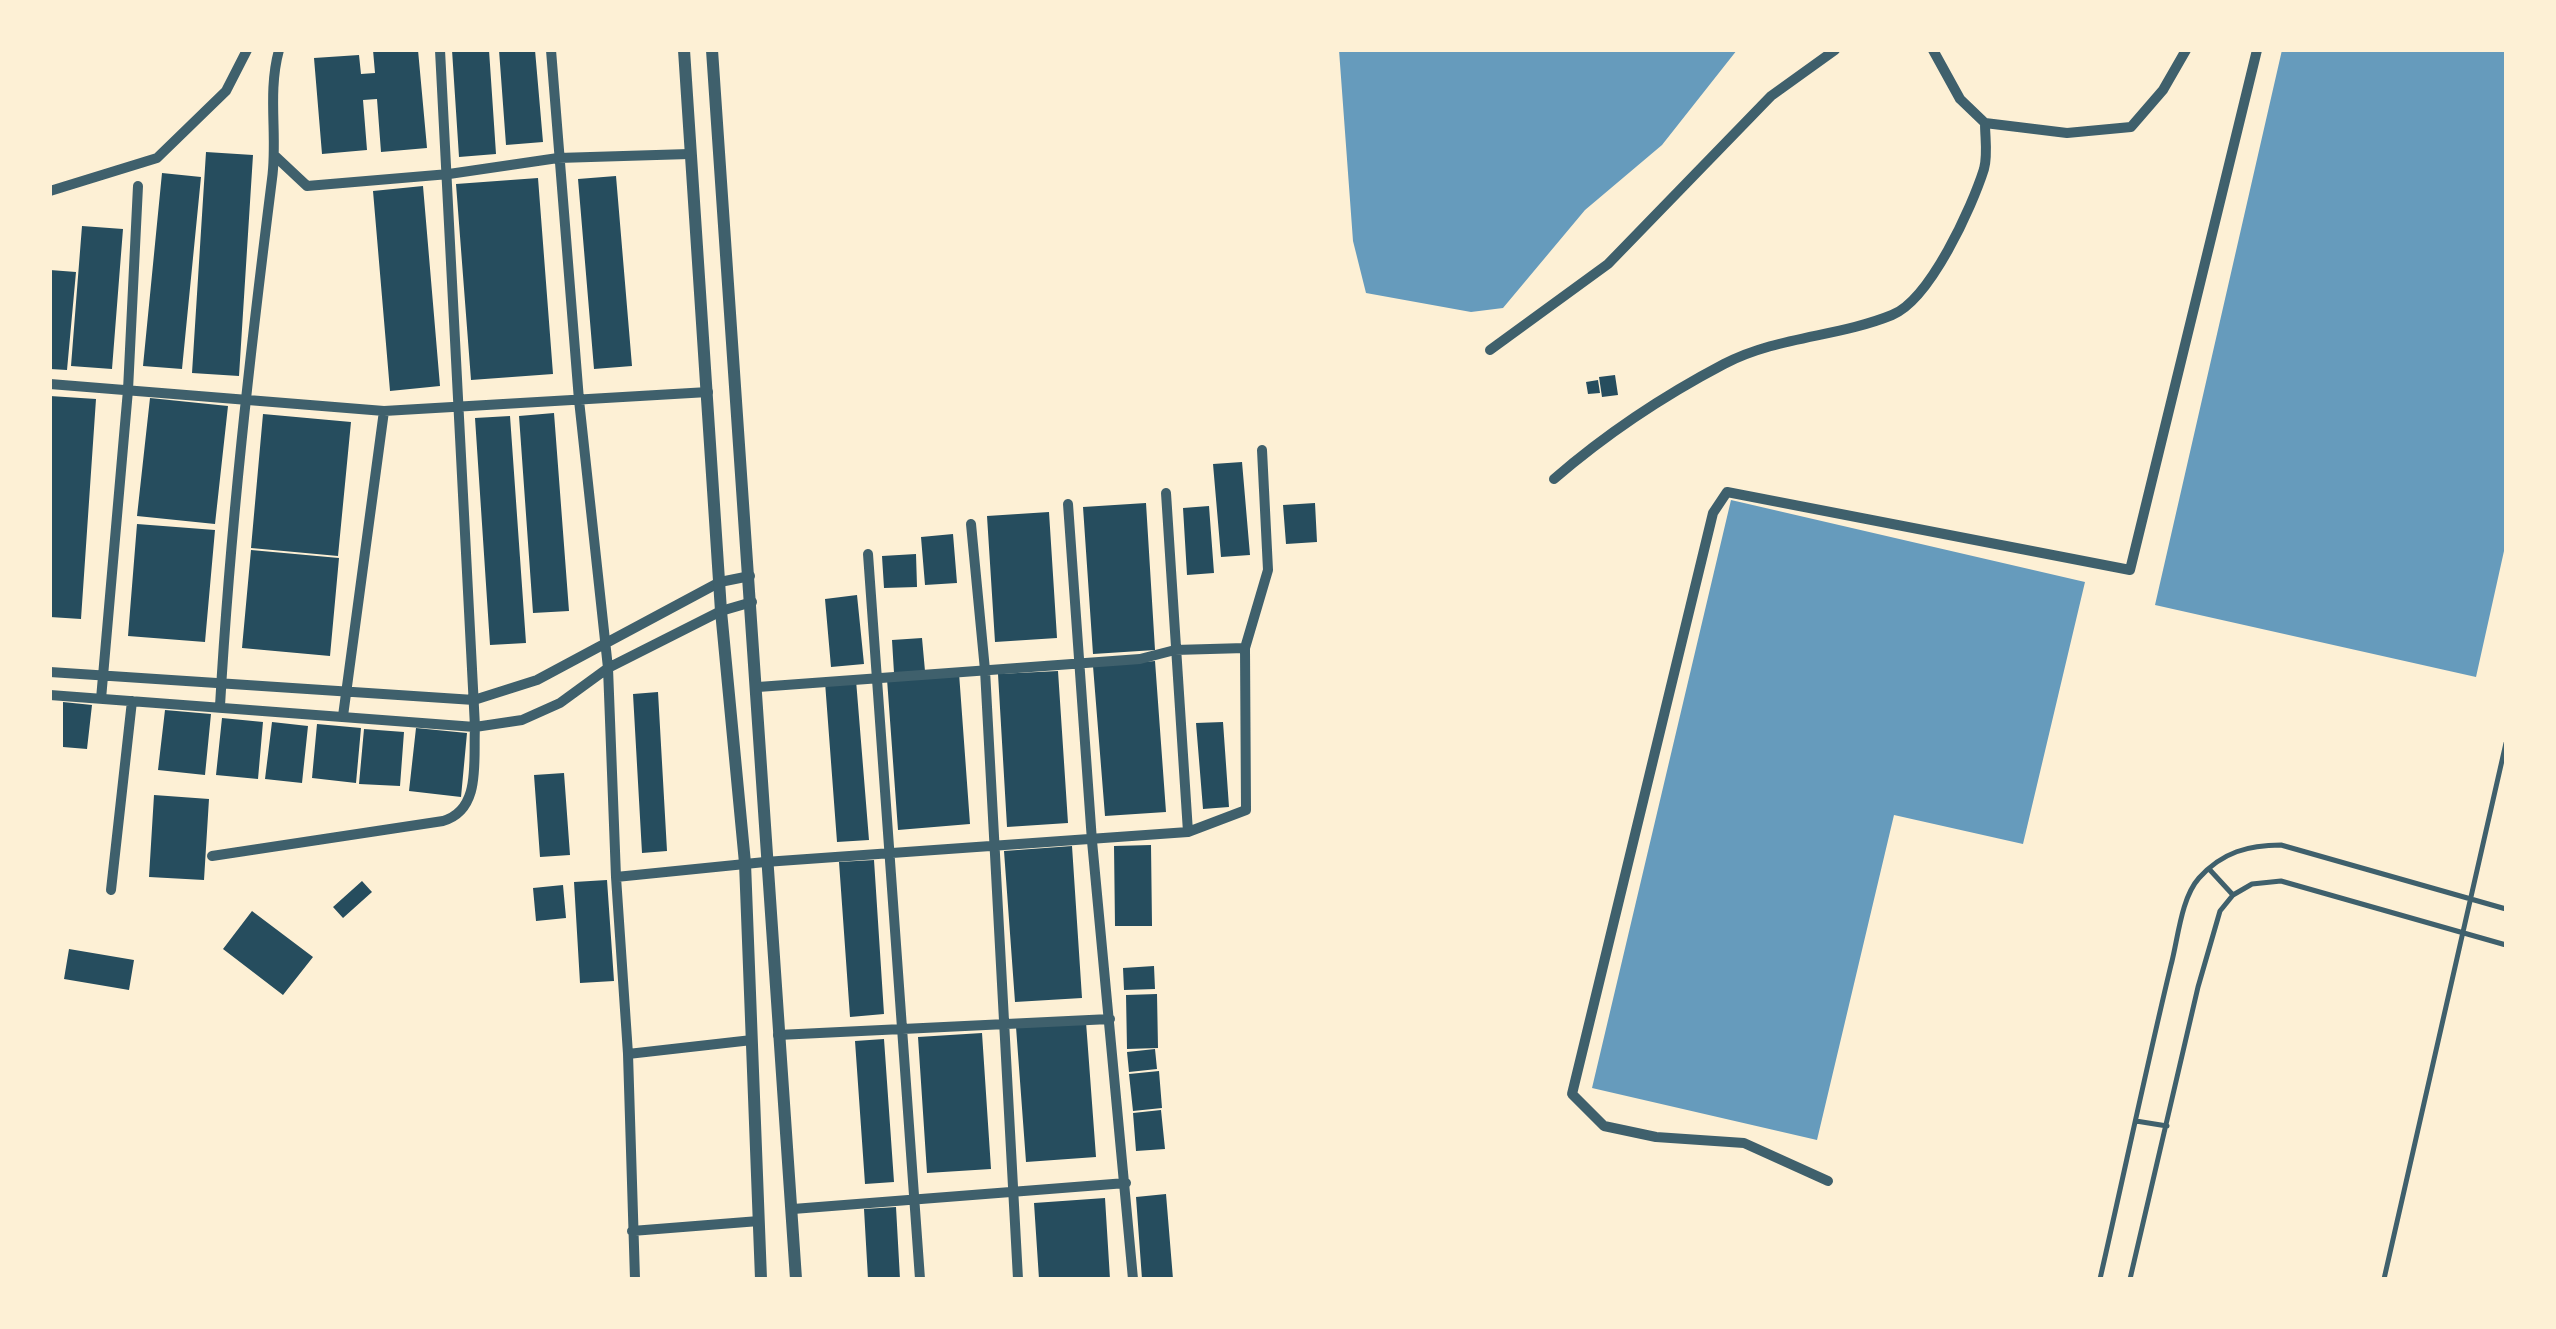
<!DOCTYPE html>
<style>
body{margin:0}
#map{position:relative;width:2556px;height:1329px;overflow:hidden;background:#fdf0d5;font-family:"Sofia Sans Condensed",sans-serif}
canvas{display:block}
.frame{position:absolute;inset:0;border:52px solid #fdf0d5;pointer-events:none}
</style>
<div id="map">
<canvas width="2556" height="1329"></canvas>
<div class="frame"></div>
</div>
<script>
const ctx = document.querySelector('canvas').getContext('2d');
ctx.lineJoin = 'round';
function fillPath(path, color) {
  ctx.fillStyle = color;
  ctx.fill(path, 'evenodd');
}
function strokePath(path, color, width, dash) {
  ctx.strokeStyle = color;
  ctx.lineWidth = width;
  ctx.lineCap = dash ? 'butt' : 'round';
  ctx.setLineDash(dash || []);
  ctx.stroke(path);
}
fillPath(new Path2D(`
 M1339,50H1737L1662,145L1585,210L1503,308L1471,312L1366,293L1353,241Z
 M2282,50H2506V542L2476,677L2155,605Z
 M1731,500L2085,582L2023,844L1894,815L1817,1140L1592,1088Z`), '#669bbc');
fillPath(new Path2D(`
 M373,50H418L427,148L381,152L377,99L363,100L367,150L322,154L314,58L359,55L361,74L375,73Z
 M452,50H489L496,154L459,157Z
 M499,50H535L543,142L506,145Z
 M206,152L253,155L239,376L192,373Z
 M162,173L201,177L182,369L143,366Z
 M616,176L632,366L594,369L578,179Z
 M538,178L553,374L471,380L456,184Z
 M423,186L440,386L390,391L373,191Z
 M82,226L123,229L112,369L71,366Z
 M50,270L76,272L67,370L50,369Z
 M1615,375L1618,395L1602,397L1599,377Z
 M1598,380L1600,393L1588,394L1586,382Z
 M50,396L96,399L81,619L50,617Z
 M150,398L228,406L215,524L137,516Z
 M554,413L569,611L533,613L519,416Z
 M263,414L351,422L338,556L251,548Z
 M510,416L526,643L490,645L475,418Z
 M1242,462L1250,555L1221,557L1213,464Z
 M1146,503L1155,650L1093,654L1083,507Z
 M1315,503L1317,542L1286,544L1283,505Z
 M1209,506L1214,573L1187,575L1183,508Z
 M1049,512L1057,638L995,642L987,516Z
 M137,524L215,530L205,642L128,636Z
 M953,534L957,583L925,585L921,537Z
 M251,550L339,558L330,656L242,648Z
 M916,554L917,587L884,588L882,556Z
 M857,595L864,664L831,667L825,599Z
 M922,638L925,671L894,673L892,640Z
 M1155,661L1166,812L1105,816L1093,666Z
 M1058,671L1068,823L1007,827L998,674Z
 M959,673L970,824L898,830L887,679Z
 M856,680L869,840L837,842L825,682Z
 M658,692L667,851L642,853L633,694Z
 M63,702L92,705L87,749L63,747Z
 M165,710L211,714L205,775L158,770Z
 M222,718L263,722L258,779L216,775Z
 M272,722L308,726L302,783L265,779Z
 M1223,722L1229,807L1203,809L1196,723Z
 M317,724L361,728L356,783L312,778Z
 M416,728L467,733L461,797L409,791Z
 M364,729L404,732L400,786L359,784Z
 M564,773L570,855L540,857L534,775Z
 M154,795L209,799L204,880L149,877Z
 M1151,845L1152,926H1115L1114,846Z
 M1072,846L1082,998L1015,1002L1004,851Z
 M874,860L884,1014L850,1017L839,862Z
 M607,880L614,981L580,983L574,882Z
 M362,881L372,892L343,918L333,907Z
 M563,885L566,918L536,921L533,888Z
 M252,911L313,957L283,995L223,949Z
 M69,949L134,960L129,990L64,979Z
 M1154,966L1155,989L1124,990L1123,968Z
 M1157,994L1158,1048L1127,1049L1126,995Z
 M1086,1022L1096,1157L1026,1162L1016,1027Z
 M982,1033L991,1169L927,1173L918,1037Z
 M884,1039L894,1182L865,1184L855,1041Z
 M1155,1049L1157,1069L1129,1072L1127,1052Z
 M1159,1071L1162,1108L1133,1111L1129,1074Z
 M1161,1110L1165,1149L1136,1151L1133,1113Z
 M1166,1194L1173,1279H1142L1136,1197Z
 M1105,1198L1110,1279H1039L1034,1203Z
 M896,1207L900,1279H868L864,1209Z`), '#264d5e');
strokePath(new Path2D(`
 M2210,870L2233,895
 M2136,1121L2167,1126
 M2100,1279C2124,1174 2146,1069 2171,965C2178,939 2181,898 2199,878C2222,852 2249,845 2281,845L2506,909
 M2130,1279L2198,987L2220,911L2233,895L2252,884L2281,881L2506,945
 M2384,1279L2506,743`), '#3f606c', 5);
strokePath(new Path2D(`
 M551,50L579,400L608,668L616,877L765,862L1188,832L1246,810L1245,648L1268,570L1262,450
 M1985,123L2067,133L2131,127L2163,90L2186,50
 M275,156L307,186L449,174L558,158L689,154
 M50,191L157,158L226,91L247,50
 M1490,350L1608,264L1771,96L1835,50
 M50,384L384,411L708,392
 M1554,479C1606,434 1663,396 1724,364C1778,336 1838,337 1892,315C1930,300 1972,207 1984,169C1988,155 1985,138 1985,123L1960,99L1933,50
 M1166,493L1188,832
 M1068,504L1092,841L1133,1279
 M971,524L985,670L1018,1279
 M868,554L920,1279
 M50,672L474,700L537,680L720,582L750,576
 M758,687L1140,659L1175,650L1245,648
 M50,695L475,727L522,720L560,703L608,668L721,611L752,602
 M101,699L128,390L138,186
 M220,706C230,529 250,354 272,179C278,136 267,94 279,50
 M343,716L384,411
 M212,856L443,821C482,810 473,760 475,727L440,50
 M616,877L628,1054L635,1279
 M111,890L132,701
 M778,1035L1110,1019
 M628,1054L752,1040
 M1828,1181L1744,1143L1656,1137L1604,1126L1572,1094L1713,513L1727,492L2130,570L2257,50
 M793,1209L1126,1183
 M632,1231L759,1221`), '#3f606c', 10);
strokePath(new Path2D(`
 M684,50L721,611L745,863L761,1279
 M712,50L796,1279`), '#3f606c', 12);
</script>
